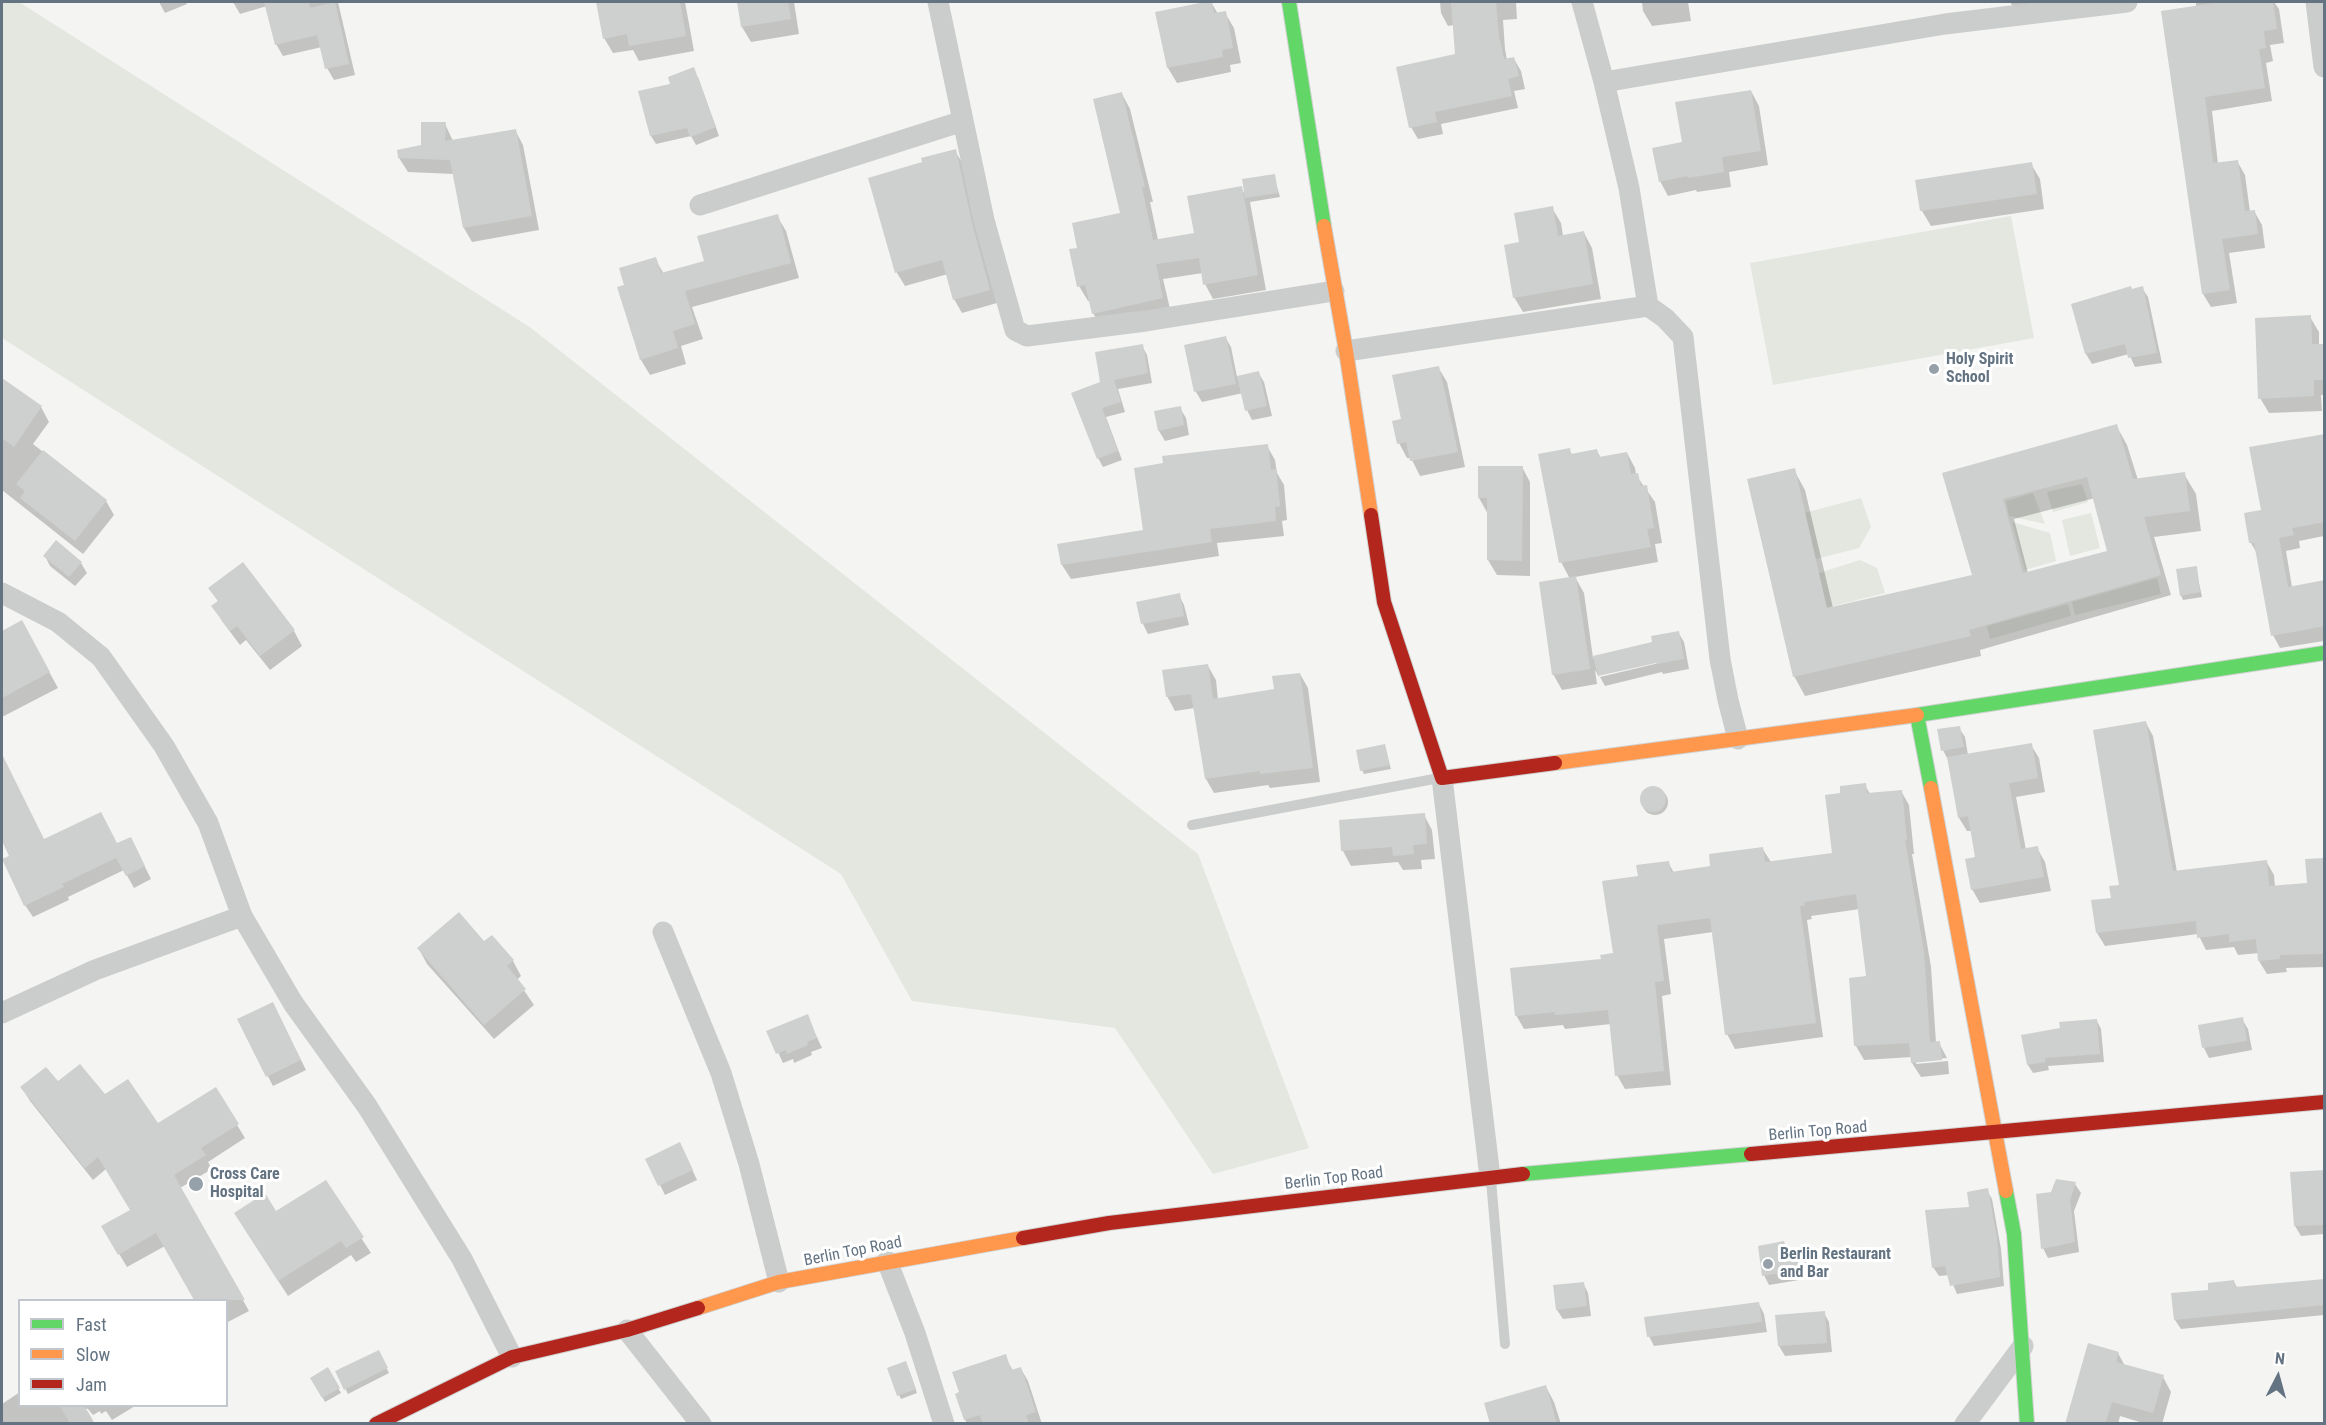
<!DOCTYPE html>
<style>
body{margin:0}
#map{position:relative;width:2326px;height:1425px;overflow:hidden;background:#f4f4f2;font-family:"Roboto Condensed",sans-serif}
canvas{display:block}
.frame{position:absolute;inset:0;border:3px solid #637382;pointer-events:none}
.legend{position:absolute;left:18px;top:1299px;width:210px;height:108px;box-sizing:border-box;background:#fff;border:2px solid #c1c7cd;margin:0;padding:8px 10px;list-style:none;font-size:18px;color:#637382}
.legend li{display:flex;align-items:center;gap:12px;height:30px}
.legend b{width:30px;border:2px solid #c1c7cd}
.north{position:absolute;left:2248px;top:1347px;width:60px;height:60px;-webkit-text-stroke:4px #fff;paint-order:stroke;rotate:6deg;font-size:16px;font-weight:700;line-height:24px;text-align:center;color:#637382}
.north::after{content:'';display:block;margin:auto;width:21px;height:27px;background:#637382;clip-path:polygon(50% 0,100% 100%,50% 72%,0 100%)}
</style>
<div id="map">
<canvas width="2326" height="1425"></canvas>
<div class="frame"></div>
<ul class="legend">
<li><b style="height:8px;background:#63d668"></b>Fast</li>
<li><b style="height:8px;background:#ff974d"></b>Slow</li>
<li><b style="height:8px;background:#b3261e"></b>Jam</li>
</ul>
<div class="north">N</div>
</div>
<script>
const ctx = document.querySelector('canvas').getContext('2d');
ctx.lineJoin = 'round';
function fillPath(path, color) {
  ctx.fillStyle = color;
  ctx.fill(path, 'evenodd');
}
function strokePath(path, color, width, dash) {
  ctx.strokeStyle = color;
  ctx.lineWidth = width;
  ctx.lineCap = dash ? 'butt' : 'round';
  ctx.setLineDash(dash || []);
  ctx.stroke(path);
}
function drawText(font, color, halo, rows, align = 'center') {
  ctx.font = font + ' "Roboto Condensed",sans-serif';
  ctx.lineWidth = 6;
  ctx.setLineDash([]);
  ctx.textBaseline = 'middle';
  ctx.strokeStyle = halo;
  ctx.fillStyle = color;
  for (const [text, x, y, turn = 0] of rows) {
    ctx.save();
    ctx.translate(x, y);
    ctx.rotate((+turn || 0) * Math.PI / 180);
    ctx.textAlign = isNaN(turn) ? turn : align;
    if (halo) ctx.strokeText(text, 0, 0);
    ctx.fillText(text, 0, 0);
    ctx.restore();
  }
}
fillPath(new Path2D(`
 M2,2H19L531,328L1198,854L1309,1148L1213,1174L1115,1028L912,1001L841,874L2,338Z
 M2011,216L2034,338L1773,385L1750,263Z
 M2082,484L2088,502L2053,512L2047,492Z
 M2033,493L2045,524L2009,516L2006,501Z
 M1861,498L1871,527L1859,548L1812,560L1800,514Z
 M2091,513L2100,548L2070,556L2062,520Z
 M2012,522L2050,533L2056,561L2025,570Z
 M1860,560L1877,568L1885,593L1825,608L1816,574Z
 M2157,578L2161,594L2075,615L2072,602Z
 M2068,604L2071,616L1990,639L1987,626Z`), '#e3e7e0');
fillPath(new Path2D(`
 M159,2H186L187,4L165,13Z
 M233,2H338L355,75L334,80L327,68L322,47L283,56L276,44L267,6L240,14Z
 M598,2H685L694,51L639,61L633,50L613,53L604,38Z
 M739,2H794L799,34L751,42L742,27Z
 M1211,2L1218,14L1225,13L1234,28L1241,63L1230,65L1231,72L1177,83L1168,68L1156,13Z
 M1440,2H1516L1517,19L1503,20L1505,49L1507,60L1514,59L1521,71L1525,89L1514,91L1518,108L1441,124L1443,134L1418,139L1411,127L1457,55L1454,25L1448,26L1441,13Z
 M1642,2H1688L1691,21L1652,26L1643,11Z
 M2010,2H2091L2017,13Z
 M2196,2H2274L2279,9L2284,43L2270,45L2273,61L2266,63L2272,101L2212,111L2218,164L2237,161L2245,175L2250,212L2254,211L2262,225L2265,248L2229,253L2237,303L2211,307L2203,294Z
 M698,77L719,136L696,145L691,136L656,144L651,136L640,92Z
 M1751,91L1759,106L1768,165L1729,172L1731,187L1697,192L1696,190L1668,196L1660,181L1683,143Z
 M1122,94L1130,109L1153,202H1150L1158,240L1196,235L1241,188L1247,197L1274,176L1280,197L1250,202L1266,290L1213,299L1205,284L1203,273L1163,279L1171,313L1102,328L1093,313L1090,301H1088L1079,286V249L1122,214Z
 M445,124L453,141L515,130L523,145L539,230L472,242L464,228L454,174L408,172L399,158L422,147Z
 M955,151L963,164L997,303L962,313L954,299L948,274L905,286L897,273L870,179L924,163Z
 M2031,164L2040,179L2044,209L1931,226L1922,211L1917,181Z
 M1552,208L1561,223L1563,236L1584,233L1592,248L1601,299L1523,312L1514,297L1521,244Z
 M777,216L786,231L799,278L692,307L703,339L681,346L686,364L650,375L641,360L626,286L655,259L664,274L706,262Z
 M2142,288L2148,297L2162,363L2135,367L2129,354L2092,364L2086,354L2073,305Z
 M2310,317L2319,332V345L2324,347V395H2321L2322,411L2269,413L2260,398Z
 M1225,337L1231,347L1237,377L1258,372L1264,382L1272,416L1252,420L1247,410L1243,393L1202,402L1196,392L1186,346Z
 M1142,346L1147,355L1152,383L1118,389L1125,412L1106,417L1122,460L1103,467L1098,458L1102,383Z
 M1438,367L1447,382L1465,467L1420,476L1411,458H1407L1399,443L1403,420Z
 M2,380L41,407L49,422L33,444L106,501L114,515L83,554L2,490Z
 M1180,408L1186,418L1189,435L1165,441L1159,431L1156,413Z
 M2116,425L2127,445L2138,480L2184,474L2196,494L2201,531L2154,537L2171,595L1980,650L1981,656L1805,696L1794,676V470L1805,490L1833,608L1974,576L1944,474ZM2095,498L2109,552L2028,573L2014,519Z
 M2324,435V536L2299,541L2300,548L2286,551L2292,587L2324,581V641L2280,648L2273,635L2258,555L2251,543L2263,511Z
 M1267,446L1275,460L1277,473L1284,485L1287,520L1282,521L1284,536L1217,543L1219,556L1071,579L1062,565L1059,546L1145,531Z
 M1569,449L1573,456L1597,451L1601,458L1627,453L1635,468L1636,475L1655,502L1662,543L1655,544L1658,562L1575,577L1584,593L1593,658L1654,643L1678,632L1684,642L1689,669L1663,674L1662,672L1605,686L1600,677L1663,662L1662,659L1599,674V677L1595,670L1597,684L1562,690L1553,674L1570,579L1561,562Z
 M1522,467L1530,482V576L1497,575L1488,560V514L1479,498Z
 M45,556L81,563L87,573L75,586L50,566Z
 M2196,568L2202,597L2183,600L2181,595Z
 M210,588L294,631L302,646L270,670L246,640L240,645L222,621L213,606L219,603Z
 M1179,595L1184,605L1189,625L1148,634L1143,624L1138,603Z
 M22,622L58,688L2,717V632Z
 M1208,666L1216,680L1218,700L1275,690L1300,674L1308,688L1320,782L1270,788L1268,785L1214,793L1206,779L1195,708L1175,711L1167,696Z
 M2146,723L2153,736L2177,872L2266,861L2274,875L2275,887L2308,884L2324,859V967L2286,968L2287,972L2267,974L2259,961V953L2238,955L2234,947L2206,950L2198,934L2105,946L2097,933L2121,886Z
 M1959,728L1965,737L1968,755L2031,745L2039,758L2045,792L2016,797L2026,850L2037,848L2045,862L2051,891L1980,903L1972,889L1977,859L1972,831H1967L1959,818L1948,760L1943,750Z
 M1384,746L1391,769L1364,774L1362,770Z
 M11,777L44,840L137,851L151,879L134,888L124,870L68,897L69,900L33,917L25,905L11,857L2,838V781Z
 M1865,785L1870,794L1901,791L1909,805L1914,854H1912L1931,967L1936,1043H1939L1947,1058L1916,1061V1064L1948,1061L1949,1074L1921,1077L1912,1063V1057L1864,1060L1856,1046L1851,979L1868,978L1860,909L1811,916L1812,919L1807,920L1823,1037L1735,1049L1727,1034L1713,932L1664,939L1671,994L1662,996L1671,1085L1625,1089L1617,1075L1611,1024L1565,1029L1563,1025L1524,1029L1516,1015L1614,954L1639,877L1668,862L1674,873L1712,867L1762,848L1771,862L1833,854L1842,794Z
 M1642 802a13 13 0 1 1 26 0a13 13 0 1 1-26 0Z
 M1424,815L1432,830L1435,859L1421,860L1422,869L1403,870L1398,862L1351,866L1343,851L1340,822Z
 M484,943L513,961L521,976L517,980L534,1005L494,1039L427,964L419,949Z
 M278,1014L306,1070L273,1086L239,1020Z
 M807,1016L822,1048L811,1052L812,1055L794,1063L793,1059L783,1063L768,1031Z
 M2242,1019L2248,1029L2252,1050L2209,1058L2204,1048Z
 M2097,1021L2101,1029L2104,1062L2048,1066L2049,1070L2033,1073L2028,1065L2023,1036Z
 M58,1083L104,1096L157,1125L215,1089L245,1138L208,1162L212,1169L180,1188L249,1311L226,1323V1300H196L165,1246L127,1267L103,1227L131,1210L106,1169L93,1180L30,1101L22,1088Z
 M685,1154L697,1180L665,1195L647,1159Z
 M2324,1172V1234L2301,1236L2295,1226Z
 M325,1182L371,1253L356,1262L351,1255L288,1296L244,1228L276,1213Z
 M2075,1184L2081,1193L2074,1211L2079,1252L2048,1258L2043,1248L2052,1194Z
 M1987,1190L1992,1199L2001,1249L2004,1286L1957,1294L1949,1275L1939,1276L1933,1267L1970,1208Z
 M1784,1243L1789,1251L1808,1248L1814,1258L1817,1277L1769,1285L1764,1275Z
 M2323,1275H2324V1315L2181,1329L2175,1320L2210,1291L2234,1282L2238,1289L2323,1281Z
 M1583,1283L1588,1293L1591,1316L1563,1319L1557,1310Z
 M1759,1304L1764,1314L1767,1332L1654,1346L1649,1336Z
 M1824,1313L1829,1322L1832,1352L1785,1356L1779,1346Z
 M378,1352L389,1373L348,1394L337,1372Z
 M2118,1353L2125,1366L2163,1377L2171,1392L2162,1424H2146L2120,1416L2118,1424H2066Z
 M1005,1356L1013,1371L1021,1369L1028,1381L1042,1424H967L965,1419Z
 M908,1367L917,1393L901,1399L899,1395Z
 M327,1369L341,1393L325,1402L312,1378Z
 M1546,1387L1554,1402L1561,1424H1491Z
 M20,1392V1406H135L112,1420L106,1411L101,1414L100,1411L93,1415L88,1409L80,1408L73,1410L68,1424H2V1404Z`), '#0003');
fillPath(new Path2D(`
 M264,2H309L310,8L335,2L349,64L325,69L317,35L275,45Z
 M596,2H680L686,36L629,46L627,34L603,39Z
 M737,2H788L791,19L741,27Z
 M1205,2H1212L1214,13L1226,11L1233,48L1222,50L1223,57L1167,68L1155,12Z
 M1451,2H1496L1499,36L1504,59L1514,57L1519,76L1508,79L1512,96L1435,112L1437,122L1409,128L1396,67L1455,54Z
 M2221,2H2273L2277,29L2264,31L2266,48L2259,49L2265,88L2205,97L2213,163L2238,160L2245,211L2255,210L2258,234L2222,239L2230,290L2202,294L2161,11Z
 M694,67L716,127L690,137L687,128L650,136L638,91L670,84L668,77Z
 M1751,90L1761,151L1722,157L1724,172L1688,178L1687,176L1659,182L1652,148L1682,142L1675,102Z
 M1122,92L1145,187H1142L1153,240L1194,233L1187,196L1242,186L1258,275L1203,285L1199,258L1156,264L1163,298L1092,314L1085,285L1077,287L1069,249L1077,248L1072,223L1120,213L1093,99Z
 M421,122H446L445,141L516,129L532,216L463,228L450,160L398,158L397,150L421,145Z
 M956,149L972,223L990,290L953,300L942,260L895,273L868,178L922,162L921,158Z
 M2032,162L2037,194L1920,211L1915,180Z
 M1275,174L1278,193L1245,198L1242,179Z
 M1553,206L1558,236L1584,231L1593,284L1513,298L1504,245L1519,242L1514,213Z
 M778,214L791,263L685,291L695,324L673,331L678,348L640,360L617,287L624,285L619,268L656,257L661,273L704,261L697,236Z
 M2131,286L2132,289L2143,286L2157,353L2128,358L2125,344L2085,354L2071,304Z
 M2311,315L2312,344H2325V380H2314V396L2258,399L2255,318Z
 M1226,336L1236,384L1194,392L1184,345Z
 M1143,344L1148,373L1114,380L1121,402L1102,408L1118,451L1097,459L1071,393L1100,382L1095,352Z
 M1439,366L1458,452L1410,461L1406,442L1397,444L1392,421L1401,419L1392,375Z
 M1259,371L1267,406L1245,411L1237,376Z
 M2,378L42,406L14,447L2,438Z
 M1181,406L1184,425L1158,431L1154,411Z
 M2117,424L2133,479L2185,472L2190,511L2144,517L2161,575L1969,630L1971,636L1793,677L1747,479L1795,468L1827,608L1972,575L1942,473ZM2087,477L2107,551L2023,573L2003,499Z
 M2325,434V522L2292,528L2294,535L2279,538L2288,587L2325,580V626L2271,636L2254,543H2249L2244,513L2261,510L2249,447Z
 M1268,444L1271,470L1276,469L1280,506L1275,507L1276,521L1210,529L1212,542L1061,565L1057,544L1143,530L1134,468L1163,463L1162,456Z
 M1570,448L1571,454L1597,449L1599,457L1627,452L1631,474L1638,473L1641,486L1647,485L1654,528L1647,529L1651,547L1559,563L1538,454Z
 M43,450L107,500L75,541L20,498L25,491L16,484Z
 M1478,466H1523L1522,561L1487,560V498H1478Z
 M56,540L82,562L69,577L43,556Z
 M243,562L295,630L260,656L237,626L230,631L211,606L218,601L208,588Z
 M2197,566L2200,592L2180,596L2176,569Z
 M1576,576L1590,669L1552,675L1539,582Z
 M1180,593L1184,616L1141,624L1136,602Z
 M22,620L50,672L2,698V631Z
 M1679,631L1684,659L1656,664V663L1598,676L1593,656L1652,642L1651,636Z
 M1208,664L1213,699L1274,689L1272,676L1300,673L1313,768L1260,774V771L1205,779L1191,694L1166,697L1162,670Z
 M2146,721L2173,871L2267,860L2269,886L2307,883L2305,859L2325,858V954L2280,955V959L2258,961L2256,939L2229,942V934L2197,938L2196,921L2096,933L2091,900L2111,898L2109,886L2119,885L2093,730Z
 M1960,726L1964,747L1941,751L1937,729Z
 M2032,743L2038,778L2009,783L2021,849L2038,846L2044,877L1971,890L1965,859L1975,857L1968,816L1958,818L1947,757Z
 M1385,744L1390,765L1360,771L1356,750Z
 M2,754L44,839L101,812L117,843L131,837L145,866L126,876L116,858L62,884L64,887L24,906L2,859L9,856L2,841Z
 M1866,783L1867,793L1902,790L1907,840H1905L1924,952L1930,1042L1940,1041L1942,1060L1911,1063L1909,1043L1854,1046L1849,978L1866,976L1856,894L1804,902L1805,906H1800L1816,1023L1725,1035L1710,918L1657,925L1664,981L1655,982L1664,1071L1615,1076L1608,1010L1555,1015V1012L1515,1016L1510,968L1601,959L1600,955L1613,953L1602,881L1638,876L1636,865L1669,861L1671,872L1710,866L1709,854L1763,847L1765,862L1832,853L1825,795L1840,793V786Z
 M1640 799a13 13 0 1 1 26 0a13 13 0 1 1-26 0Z
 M1425,813L1427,844L1413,845L1414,854L1393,856L1392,847L1341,851L1339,820Z
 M459,912L484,941L492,935L514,960L507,966L526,989L484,1025L417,948Z
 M273,1002L301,1060L266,1077L237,1019Z
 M808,1014L817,1038L807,1042L808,1045L787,1054L786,1050L776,1054L766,1031Z
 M2243,1017L2247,1041L2202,1048L2198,1025Z
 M2097,1019L2100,1054L2045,1058V1062L2027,1065L2021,1035L2060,1028L2059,1022Z
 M80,1064L105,1094L128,1079L158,1123L216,1087L239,1124L201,1148L206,1155L174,1175L245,1300H194L156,1233L118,1255L101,1226L130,1210L98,1157L85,1168L20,1087L46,1067L58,1081Z
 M680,1142L693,1170L658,1186L645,1159Z
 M2325,1170V1225L2294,1226L2290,1172Z
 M2056,1179L2076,1182L2070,1200L2075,1242L2041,1249L2036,1194L2051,1192Z
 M326,1180L364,1237L346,1248L341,1241L278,1281L234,1213L265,1193L276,1211Z
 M1988,1188L1997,1238L2000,1277L1950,1286L1945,1266L1932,1268L1925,1210L1969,1207L1967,1192Z
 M1784,1241L1786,1250L1809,1247L1813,1268L1762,1276L1758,1246Z
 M2325,1279V1305L2174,1320L2171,1293L2208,1290V1283L2234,1280L2235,1287Z
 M1584,1282L1587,1306L1556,1310L1553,1285Z
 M1759,1302L1762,1322L1647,1337L1644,1317Z
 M1825,1311L1827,1343L1778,1346L1775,1315Z
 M2088,1343L2119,1352L2116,1362L2164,1375L2153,1413L2112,1402L2105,1424H2065Z
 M379,1350L388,1368L344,1390L335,1371Z
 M1006,1354L1011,1370L1021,1367L1036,1412L1026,1415L1029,1424H983L980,1415L964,1420L955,1394L959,1392L952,1372Z
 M906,1361L916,1389L897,1396L887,1368Z
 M328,1367L340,1388L322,1398L310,1378Z
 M1546,1385L1557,1424H1490L1484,1403Z`), '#cecfcf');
const fast = new Path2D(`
 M1289,2L1324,226
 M1931,788L1917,715L2324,653
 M1523,1174L1751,1154
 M2006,1191L2014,1234L2027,1424`);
const slow = new Path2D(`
 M1324,226L1346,351L1371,515
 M1555,763L1917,715
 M1931,788L2006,1191
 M698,1308L779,1282L1023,1238`);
const jam = new Path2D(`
 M1371,515L1384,602L1442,778L1555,763
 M1751,1154L2324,1102
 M1023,1238L1109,1223L1523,1174
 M376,1424L512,1357L627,1330L698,1308`);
strokePath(fast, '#d0d2d2', 16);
strokePath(slow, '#d0d2d2', 16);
strokePath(jam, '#d0d2d2', 16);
strokePath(new Path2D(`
 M1192,825L1439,778
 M1491,1180L1505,1344`), '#cbcdcd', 10);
strokePath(new Path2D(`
 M938,2L984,220L1015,330L1027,336L1146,321L1334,291
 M1582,2L1604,82L1629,188L1648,306L1665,318L1683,337L1720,659L1728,700L1738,739
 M2316,2L2324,67
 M1604,82L1945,24L2127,2
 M700,205L963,121
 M1346,351L1648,306
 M2,593L58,622L101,657L164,746L208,823L242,916
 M1442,778L1490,1177
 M663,932L721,1073L749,1164L779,1282
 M2,1013L95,970L242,916L293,1003L367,1106L462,1259L512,1357
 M887,1261L915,1333L944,1424
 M627,1330L701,1424
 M72,1406L83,1424
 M1965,1424L2023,1346`), '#cbcdcd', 21);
strokePath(fast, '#63d668', 14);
strokePath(slow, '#ff974d', 14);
strokePath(jam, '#b3261e', 14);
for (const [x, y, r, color] of [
 [1934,369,6,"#96a0a9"],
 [196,1184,8,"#96a0a9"],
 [1768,1264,6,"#96a0a9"]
]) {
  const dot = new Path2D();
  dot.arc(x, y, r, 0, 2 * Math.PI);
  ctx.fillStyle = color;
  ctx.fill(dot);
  strokePath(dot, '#fff', 2);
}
drawText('bold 16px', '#637382', '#fff', [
 ["Holy Spirit",1946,360],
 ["School",1946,378],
 ["Cross Care",210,1175],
 ["Hospital",210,1193],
 ["Berlin Restaurant",1780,1255],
 ["and Bar",1780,1273]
], 'left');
drawText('16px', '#637382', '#fff', [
 ["Berlin Top Road",1818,1132,-5],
 ["Berlin Top Road",1334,1179,-7],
 ["Berlin Top Road",853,1252,-11]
]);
</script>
